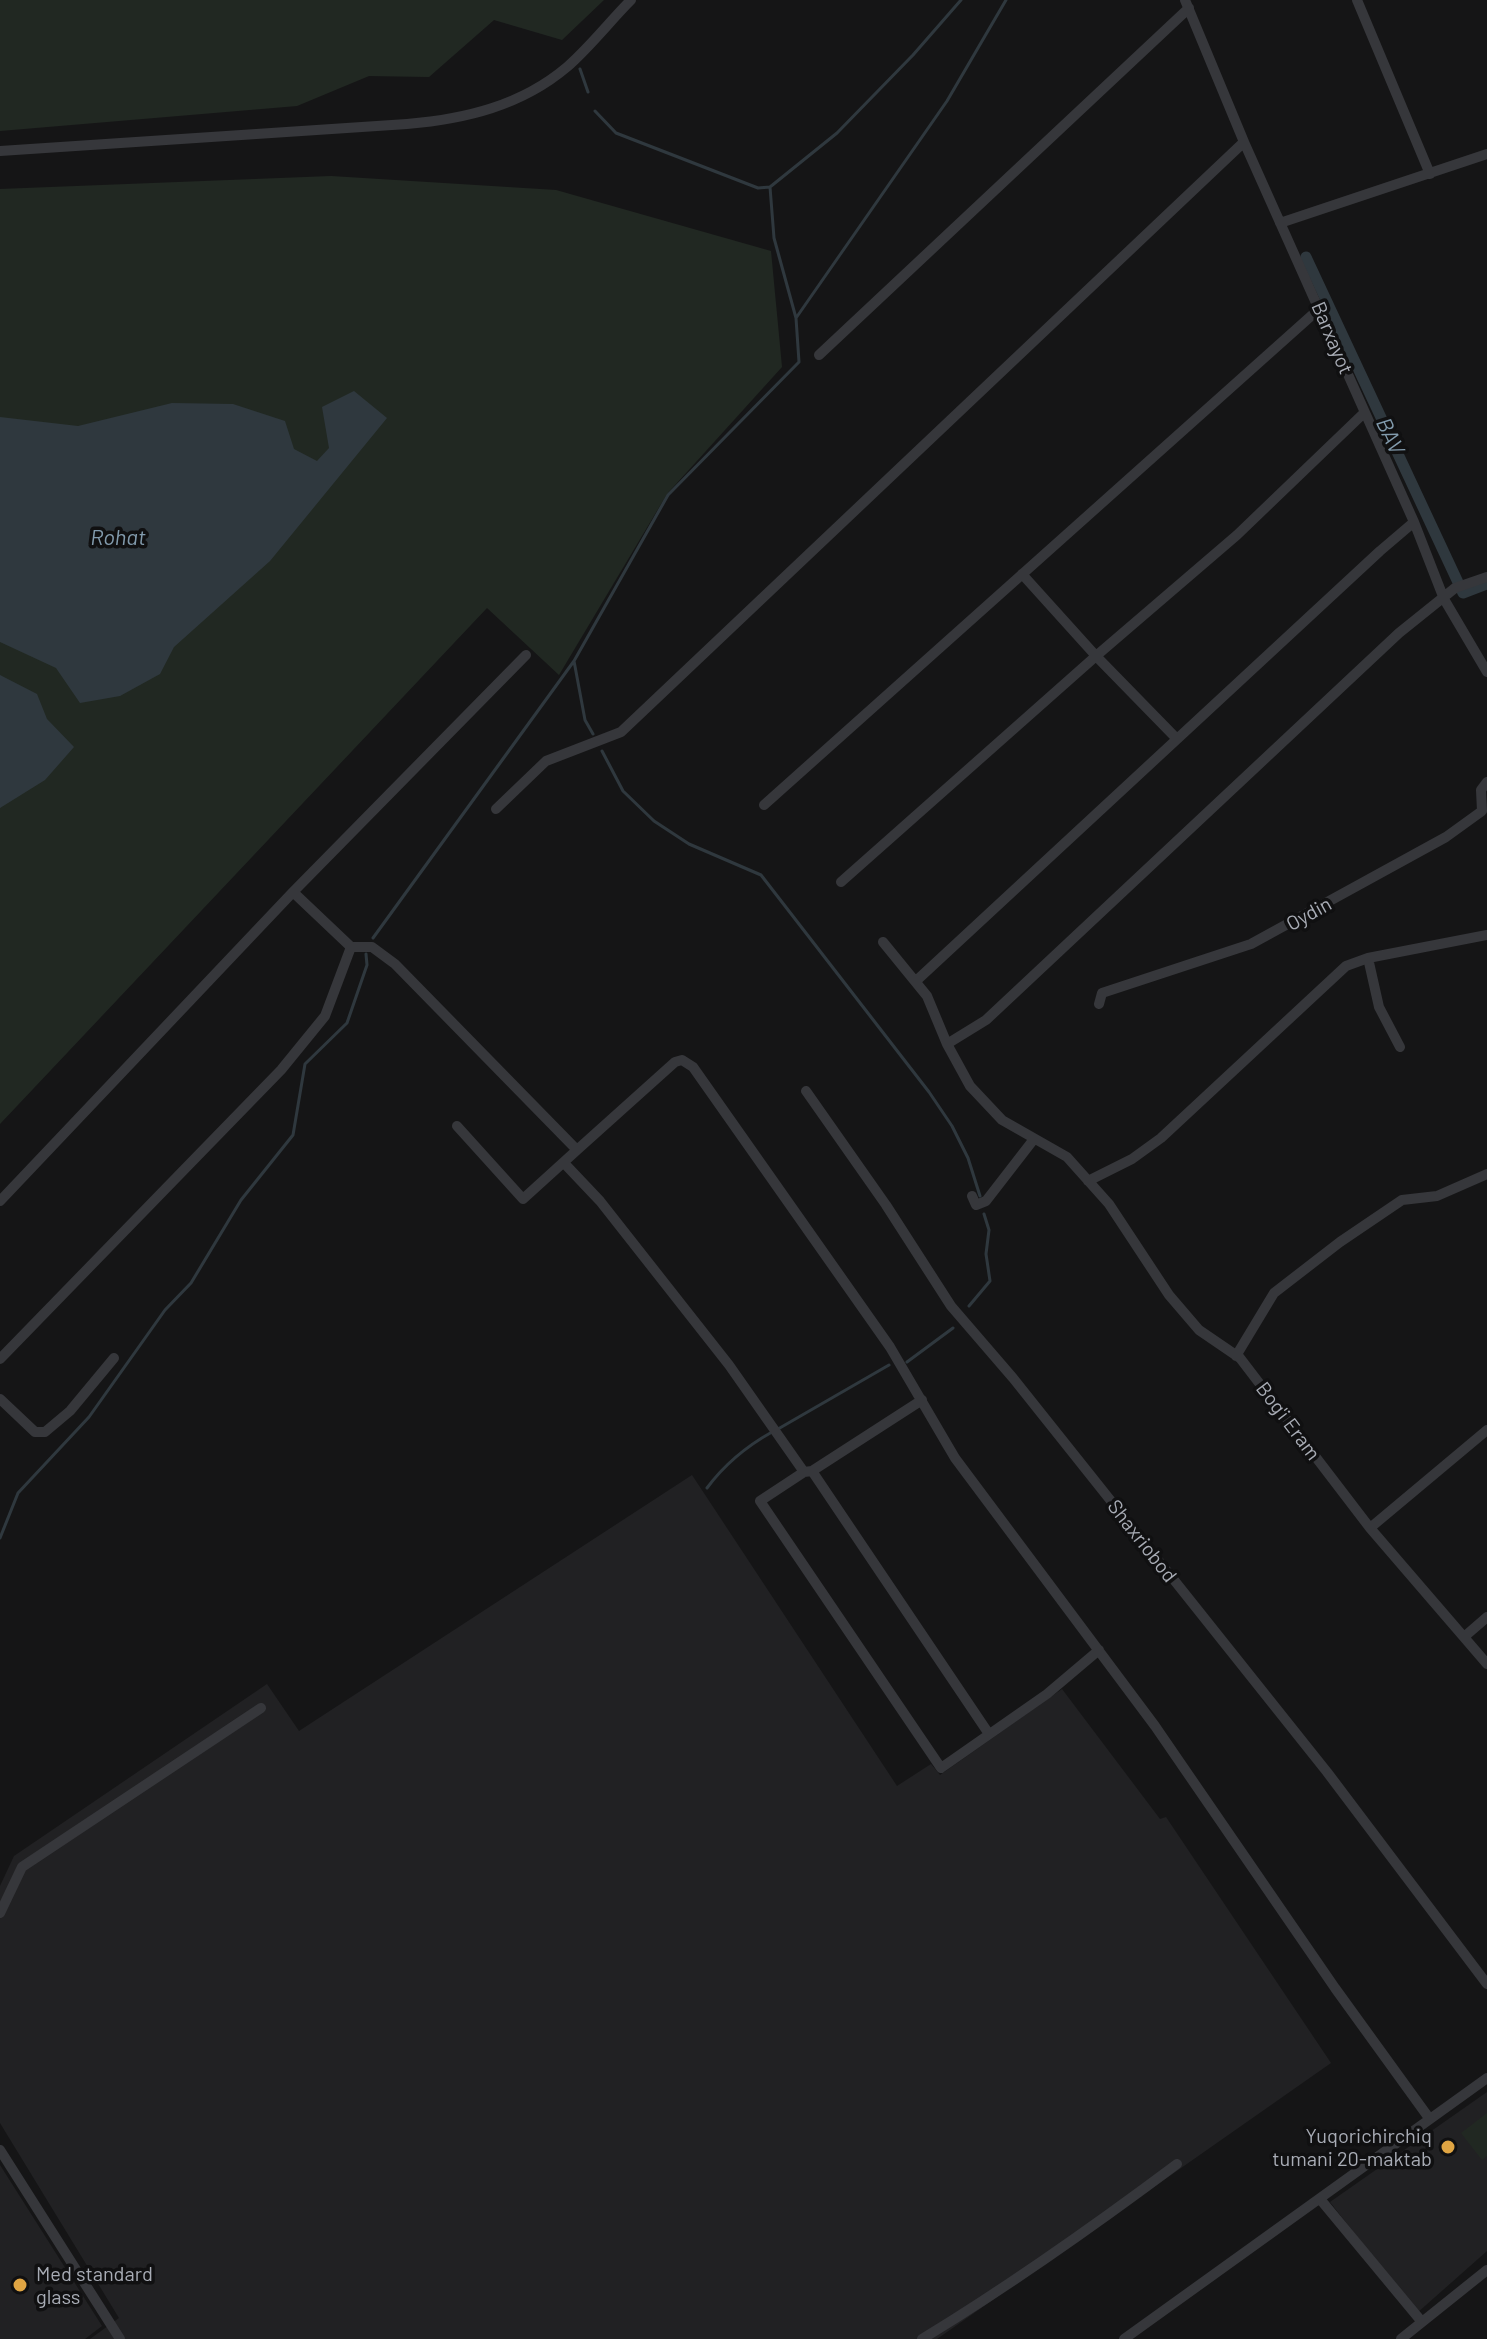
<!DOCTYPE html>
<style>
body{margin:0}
canvas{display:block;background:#151516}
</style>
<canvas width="1487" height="2339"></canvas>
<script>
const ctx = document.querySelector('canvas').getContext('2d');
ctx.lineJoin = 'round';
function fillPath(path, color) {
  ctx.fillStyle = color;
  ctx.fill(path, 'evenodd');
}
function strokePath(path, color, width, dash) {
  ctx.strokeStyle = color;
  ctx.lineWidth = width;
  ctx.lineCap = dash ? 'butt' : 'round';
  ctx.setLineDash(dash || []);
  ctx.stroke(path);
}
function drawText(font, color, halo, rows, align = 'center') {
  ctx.font = font + ' Barlow,sans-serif';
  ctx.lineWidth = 7;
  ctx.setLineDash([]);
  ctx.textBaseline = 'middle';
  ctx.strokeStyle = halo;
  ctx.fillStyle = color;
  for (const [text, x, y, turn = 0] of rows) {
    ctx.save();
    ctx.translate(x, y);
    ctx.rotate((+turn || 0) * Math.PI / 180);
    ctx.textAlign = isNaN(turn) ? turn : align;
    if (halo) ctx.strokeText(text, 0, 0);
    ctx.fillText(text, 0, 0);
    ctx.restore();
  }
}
fillPath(new Path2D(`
 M692,1475L897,1786L931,1764L940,1775L1062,1689L1160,1819L1166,1817L1331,2063L937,2339H90L119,2318L0,2123V1886L14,1856L267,1684L299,1731Z
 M1487,2092V2251L1417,2313L1330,2202Z
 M0,2165L102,2326L85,2339H0Z`), '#212123');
fillPath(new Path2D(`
 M0,0H604L562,40L494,20L429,77L369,76L297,106L0,131Z
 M331,176L556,190L771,251L782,367L667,494L559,675L487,608L0,1124V189Z
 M1487,2113V2156L1482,2160L1461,2133Z`), '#212822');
fillPath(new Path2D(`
 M354,391L387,418L270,561L174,647L160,674L120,696L80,703L56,668L0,642V417L78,426L172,403L233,404L285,421L294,449L317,461L329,448L322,407Z
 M0,675L37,694L47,719L74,747L45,780L0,808Z`), '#2f383e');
strokePath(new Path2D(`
 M580,69L588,92
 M595,111L616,133L758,188L770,187L837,133L913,55L961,0
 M796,318L947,101L1006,0
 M574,661L585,720L593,734
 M602,751L623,791L654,821L689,844L761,875L929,1092L952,1126L968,1158L980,1196
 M373,938L574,661L668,495L799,362L796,318L774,238L770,187
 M969,1306L990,1281L986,1254L989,1230L984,1214
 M907,1362L953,1328
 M778,1429L889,1365
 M707,1488C724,1465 747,1446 772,1432
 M0,1538L18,1493L89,1417L165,1310L191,1283L241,1200L293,1135L305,1064L347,1023L367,965L366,954`), '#2f383e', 3);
strokePath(new Path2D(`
 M1306,257L1463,593L1487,584`), '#2f383e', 11);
strokePath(new Path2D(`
 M1185,0L1244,142L1414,522L1444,599L1487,672
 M1357,0L1430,174
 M0,151L407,124C465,119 521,106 567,67C590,47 610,21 631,0
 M1280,223L1487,154
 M819,355L1189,8
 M1022,574L1096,656L1177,739
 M764,805L1320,308
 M496,809L546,761L621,732L1244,142
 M841,882L1096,656L1237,535L1364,413
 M883,942L927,996L947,1044L970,1086L1002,1120L1067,1157L1109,1204L1169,1295L1199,1330L1240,1358L1370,1528L1487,1664
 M351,947H372L395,964L577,1150L675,1062L682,1060L693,1067L890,1347L955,1458L1155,1726L1335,1988L1429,2118
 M1368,958L1379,1007L1400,1047
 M916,981L1380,551L1414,522
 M1099,1004L1102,993L1251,944L1446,837L1482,811L1481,790L1487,782
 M947,1044L986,1020L1399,633L1455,588L1487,577
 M806,1091L886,1205L951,1306L1013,1378L1327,1772L1487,1984
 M457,1126L523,1199L577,1150
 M564,1163L600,1201L729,1365L804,1472
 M1088,1181L1132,1159L1161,1138L1346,966L1368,958L1487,935
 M972,1196L976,1205L986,1201L1034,1139
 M0,1201L293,892L526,655
 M1236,1356L1274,1293L1340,1242L1402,1200L1437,1196L1487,1174
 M0,1359L281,1070L325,1016L351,947L293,892
 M0,1399L35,1432H45L70,1411L114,1358
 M922,1400L812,1471L804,1472L760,1501L941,1768L1047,1694L1099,1650
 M812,1471L989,1734
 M1370,1528L1487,1430
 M1464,1637L1487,1617
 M0,1913L22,1867L261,1708
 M0,2150L120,2339
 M1320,2199L1422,2322
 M922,2339C1011,2285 1094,2226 1177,2164
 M1124,2339L1487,2078
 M1401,2339L1487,2270`), '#36373b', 10);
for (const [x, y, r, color] of [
 [1448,2147,8,"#e0a543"],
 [20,2285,8,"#e0a543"]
]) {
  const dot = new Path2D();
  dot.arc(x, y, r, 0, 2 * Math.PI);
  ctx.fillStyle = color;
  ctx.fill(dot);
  strokePath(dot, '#101011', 3);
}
drawText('20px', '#a8acb5', '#101011', [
 ["Barxayot",1332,338,67],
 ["Oydin",1309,914,-29],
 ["Bog'i Eram",1288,1421,53],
 ["Shaxriobod",1142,1541,52]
]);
drawText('20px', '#a8acb5', '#101011', [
 ["Yuqorichirchiq",1432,2136],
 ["tumani 20-maktab",1432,2159],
 ["Med standard",36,2274,"left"],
 ["glass",36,2297,"left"]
], 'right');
drawText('italic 22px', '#829bad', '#101011', [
 ["BAV",1390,436,65],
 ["Rohat",118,538]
]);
</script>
